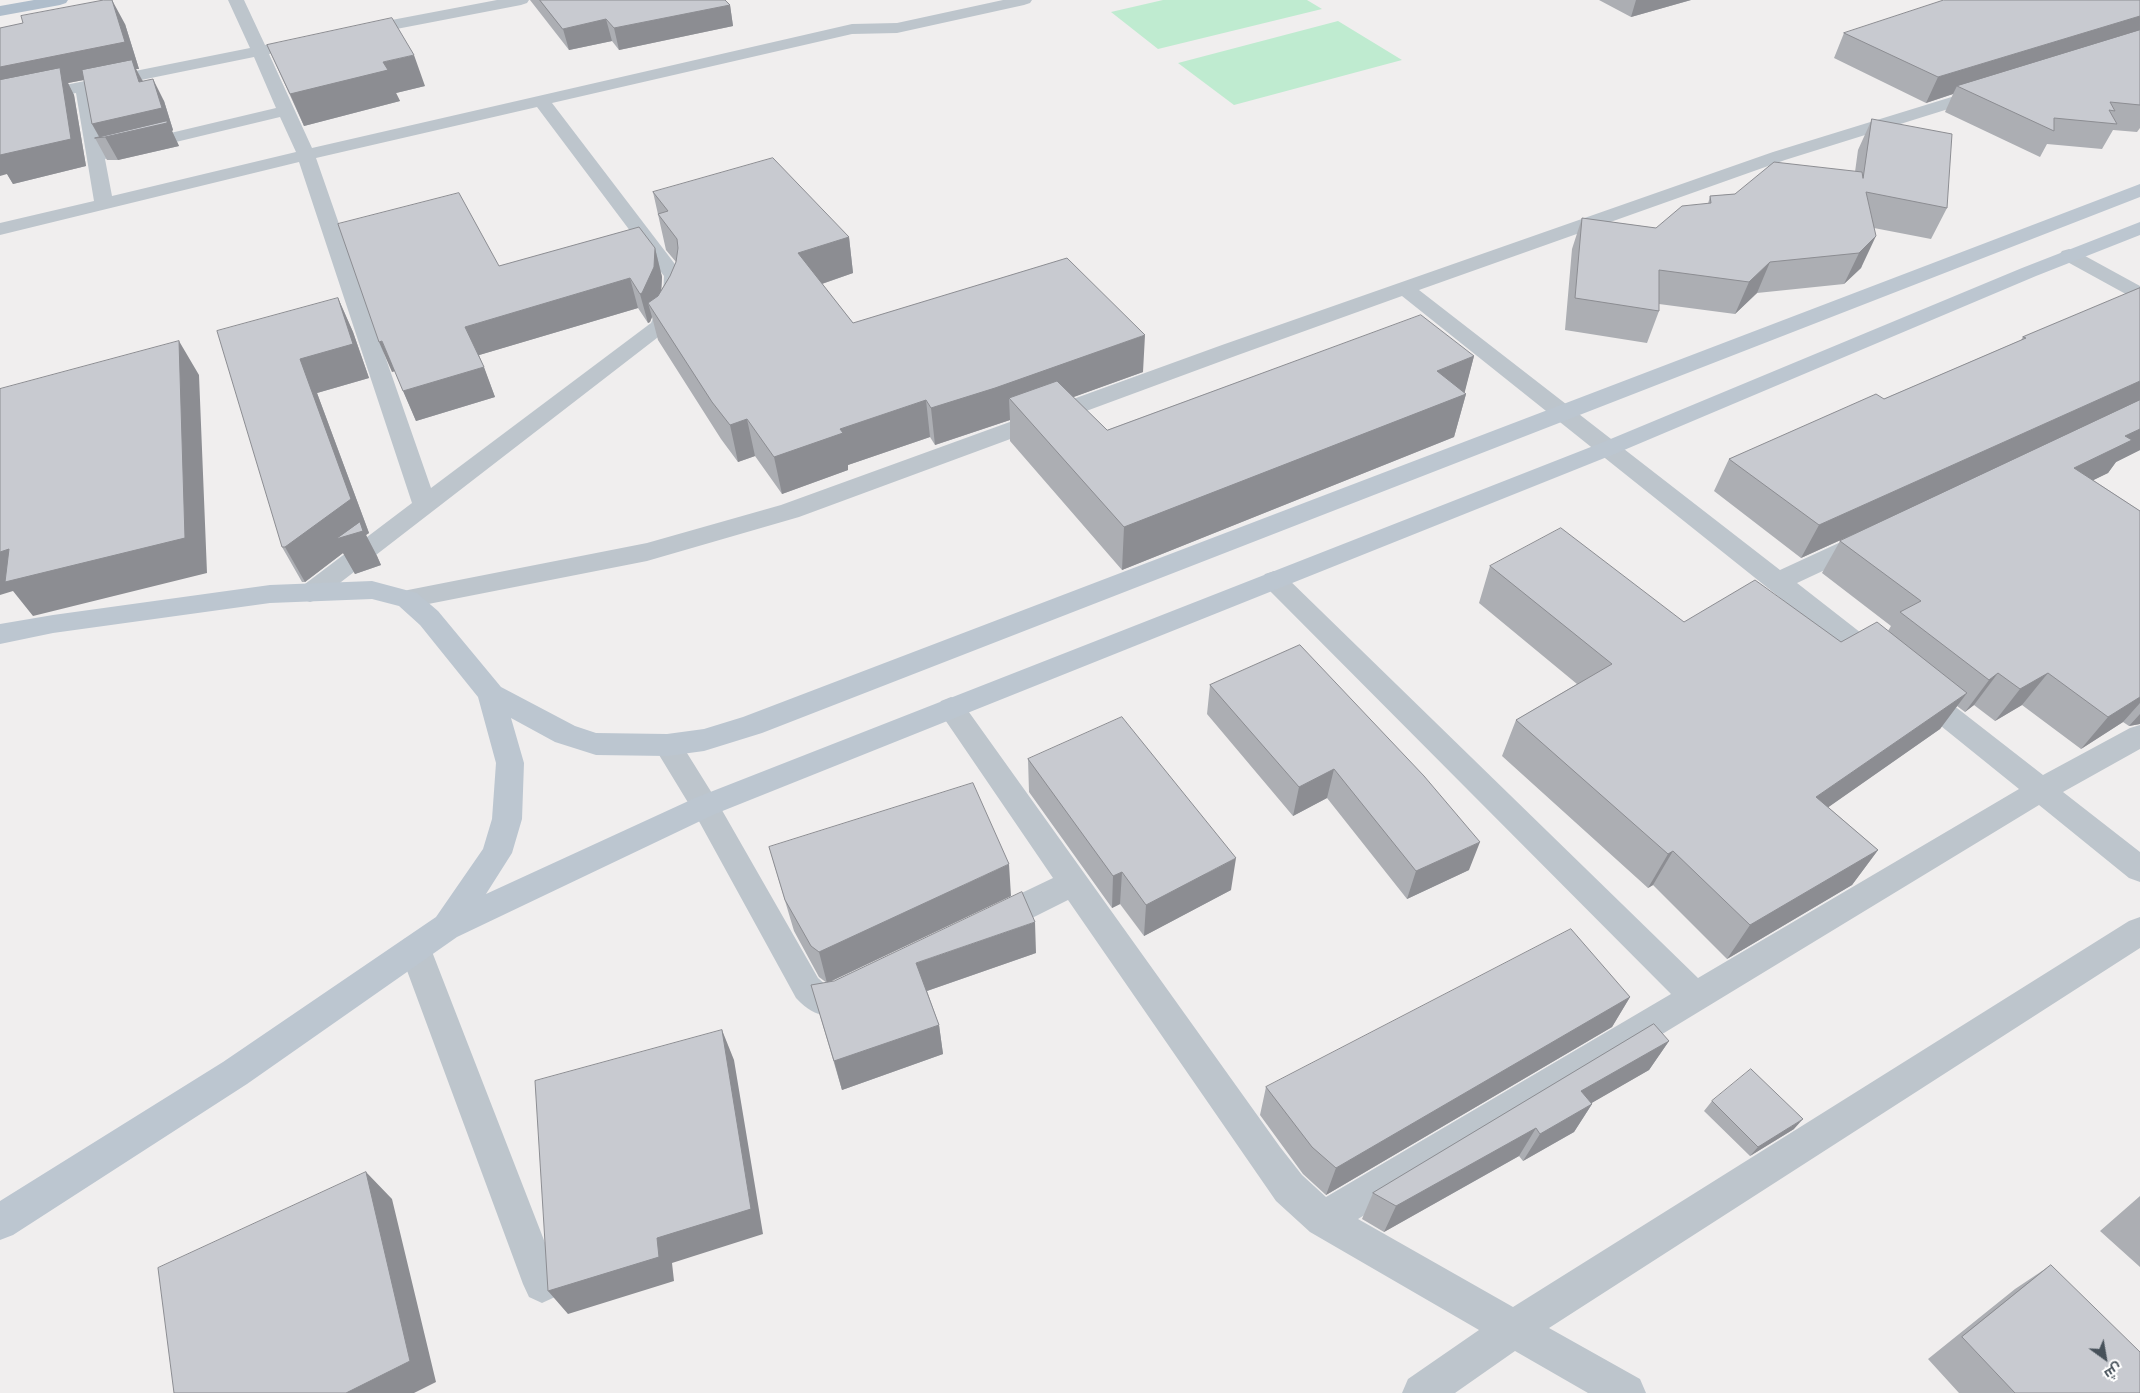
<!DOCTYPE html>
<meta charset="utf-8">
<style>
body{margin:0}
#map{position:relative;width:2140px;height:1393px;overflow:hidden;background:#f0eeee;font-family:"Alegreya Sans",Cairo,sans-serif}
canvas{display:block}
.north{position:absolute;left:2080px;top:1333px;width:50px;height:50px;-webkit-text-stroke:4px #fff;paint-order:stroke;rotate:148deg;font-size:14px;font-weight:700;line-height:20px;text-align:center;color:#47515a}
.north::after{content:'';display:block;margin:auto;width:18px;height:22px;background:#47515a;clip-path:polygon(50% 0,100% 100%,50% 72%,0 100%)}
</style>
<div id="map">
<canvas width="2140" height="1393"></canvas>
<div class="north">ش</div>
</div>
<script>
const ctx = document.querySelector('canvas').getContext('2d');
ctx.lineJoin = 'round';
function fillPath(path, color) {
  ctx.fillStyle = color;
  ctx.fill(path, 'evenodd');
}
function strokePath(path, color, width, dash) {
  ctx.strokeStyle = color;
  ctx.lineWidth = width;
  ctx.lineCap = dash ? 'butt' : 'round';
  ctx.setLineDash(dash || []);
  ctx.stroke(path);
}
fillPath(new Path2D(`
 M1163,0H1307L1322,9L1158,49L1111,12Z
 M1338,21L1402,60L1234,105L1178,63Z`), '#bfebd0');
fillPath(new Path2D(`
 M228,0H244L265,45L276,43L282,45L284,48L282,51L269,54L312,148L852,24L897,23L1003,0H1032L1030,3L1024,5L897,33L852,34L552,103L684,276C686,297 678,314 666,331L319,599L310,602L301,599L297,593L301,587L412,503L299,162L0,235V223L94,201L76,93L0,108V98L250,48ZM254,57L276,108L103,149L92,90ZM537,107L664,276L663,297L651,323L431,488L316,158ZM280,117L296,152L112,196L105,159Z
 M497,0H529L527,3L521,5L360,36L354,34L352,31L354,28L360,26Z
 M1984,87L1990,88L1993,92L1990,96L1785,160L1419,290L1780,570L1856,535L1865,533L1874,535L1877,541L1874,547L1797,583L1888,654L1891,661L1888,668L1878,671L1868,668L1402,296L1238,355L799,517L647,561L408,608L399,605L395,599L399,593L408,590L647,543L781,505L1222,345L1773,152Z
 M2069,249L2076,251L2140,286V300L2133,298L2062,259L2059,255L2062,251Z
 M1274,571L1283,574L1698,978L2019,789L1910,701L1906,694L1910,687L1920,684L1930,687L2043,775L2130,728L2140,725V749L2063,792L2140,852V882L2129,878L2039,805L1358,1219L1513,1307L2129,921L2140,917V948L1549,1328L1640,1379L1646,1393H1588L1515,1351L1455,1393H1402L1408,1379L1479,1330L1310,1232L1276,1201L1068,900L1006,931L995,934L984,931L979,921L984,911L1053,878L937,708L941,701L951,697L961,701L1280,1147L1302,1175L1326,1197L1671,994L1265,586L1261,580L1265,574Z
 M667,734L677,737L715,798L818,978L826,985L848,976L860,981L864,991L860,1001C831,1015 821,1024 796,998L695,814L653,745L657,737Z
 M415,935L426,939L431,949L561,1284L555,1297L542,1303L529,1297L523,1284L399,949L404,939Z`), '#bdc5cc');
fillPath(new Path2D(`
 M2140,184V197L762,733L704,751L667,756L596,755L555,742L511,718L524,763L522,819L512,853L486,894L695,798L1601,443L2022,268L2140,222V235L2036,276L1617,453L715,814L457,937L247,1084L13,1235L0,1240V1201L223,1062L436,917L483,849L492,819L496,763L478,697L420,625L399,606L372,599L270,603L53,633L0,644V624L53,615L270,585L372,581L417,593L438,611L501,687L575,726L596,733L667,734L704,729L743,717Z`), '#bcc6d0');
fillPath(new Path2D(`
 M34,0H68L66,3L60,5L0,16V6Z`), '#afbdcb');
fillPath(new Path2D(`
 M530,0H725L730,5L733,26L619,50L612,41L569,50Z
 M1599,0H1691L1631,17Z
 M2140,0V128L2137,132L2113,130L2102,149L2047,144L2040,157L1945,112L1953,94L1926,103L1834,58L1844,33Z
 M125,24L139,69H136L143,81L164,101L173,130L172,131L179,146L118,160H107L95,138L99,137L92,124L84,80L68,83L74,95L86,166L13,184L7,174L0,28Z
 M267,45L425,86L396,93L400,101L304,126Z
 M1872,119L1947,208L1931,239L1874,228L1861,268L1844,284L1757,293L1735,314L1659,304V311L1647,343L1565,330L1572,249L1582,218L1656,228L1708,204L1710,196L1735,194L1855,172L1858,150Z
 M653,192L849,237L853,273L822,284L853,323L1143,372L1073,397L1107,430L1474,356L1464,393L1466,394L1454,437L1122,570L1010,441V420L935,445L930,437L848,465V470L782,494L755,456L738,462L721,439L658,340L652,317L650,322L648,323L638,308L479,355L495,397L416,421L395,371L392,372L499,266L655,248L662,277L661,290L670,276L676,262L666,250Z
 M2140,288V450L2116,462L2108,473L2093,480L2140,511V724L2129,726L2123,722L2081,749L2022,705L1995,721L1974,705L1965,712L1957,706L1940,729L1828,807L1878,850L1852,885L1727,959L1653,885L1648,888L1502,756L1516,720L1577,684L1479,603L1490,566L1684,622L1841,642L1888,631L1891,626L1822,573L1840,541L1854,534L1801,558L1714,491L1729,459L1884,399L2021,340L2023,337Z
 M338,298L353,332L369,378L317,393L369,533L366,535L377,556L381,565L355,574L343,553L305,582H302L282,547Z
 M1300,645L1469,870L1407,899L1327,798L1293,816L1207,714L1210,685Z
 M1028,759L1231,890L1144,936L1120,904L1112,908L1029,792Z
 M769,847L1011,896L828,983L1036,953L927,991L939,1025L943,1054L842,1090L811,985L827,983L819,977L794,931Z
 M1630,997L1612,1027L1326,1195L1303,1174L1260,1115L1266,1087Z
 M1669,1041L1649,1070L1591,1103L1592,1104L1574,1132L1523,1161L1519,1156L1384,1232L1362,1219L1373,1193Z
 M1712,1101L1794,1129L1750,1156L1704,1111Z
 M2140,1196V1267L2100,1231Z
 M2051,1265L2140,1393H1959L1928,1359L2015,1289Z`), '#acaeb3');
fillPath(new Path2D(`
 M112,0L125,24L139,69H136L143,82H139L135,70L68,83L74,95L86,166L13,184L7,174L0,176V67Z
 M1636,0H1691L1631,17Z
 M730,5L733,26L619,50L614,28Z
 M2140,16V37L1957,86L1953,94L1926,103L1938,77Z
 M606,19L612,41L569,50L563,29Z
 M414,55L425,86L396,93L400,101L304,126L290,94L383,62Z
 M153,79L164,101L173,130L172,131L179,146L118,160L105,137L100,138L92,124Z
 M1876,236L1861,268L1844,284L1859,253Z
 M849,237L853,273L804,290L798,253Z
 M655,248L662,277L661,297L648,303L652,317L650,322L648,323L640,294Z
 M1770,262L1757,293L1735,314L1749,282Z
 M630,278L638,308L476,356L465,327Z
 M338,298L353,332L369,378L317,393L369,533L366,535L377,556L381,565L355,574L343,553L305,582L285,547L300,359Z
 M1145,335L1143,372L1024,415L1009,398L1010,420L935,445L931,408Z
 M179,341L199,375L207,573L33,616L13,591L0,595V552Z
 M382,341L395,371L392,372L379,342Z
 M1474,356L1464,395L1466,394L1454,437L1122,570L1124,527L1437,371Z
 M484,367L495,397L416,421L403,391Z
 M2140,381V404L1801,558L1819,525Z
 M926,400L930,437L848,465V470L782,494L774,457L840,429Z
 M747,419L755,456L738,462L730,425Z
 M2140,429V450L2116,462L2108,473L2051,501L2074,468L2125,436Z
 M1998,673L1974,705L1965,712L1989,680Z
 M2048,673L2022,705L1995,721L2020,689Z
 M1967,693L1940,729L1793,832L1816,797Z
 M2140,697V703L2123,722L2081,749L2108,717Z
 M2140,714V724L2129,726Z
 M1334,769L1327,798L1293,816L1299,787Z
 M1480,842L1469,870L1407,899L1416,871Z
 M1878,850L1852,885L1727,959L1750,925Z
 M1673,851L1653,885L1648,888L1668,854Z
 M1236,858L1231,890L1144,936L1146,905Z
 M1009,864L1011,896L827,983L819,952Z
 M1122,872L1120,904L1112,908L1113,876Z
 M1035,922L1036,953L921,993L916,963Z
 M1630,997L1612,1027L1326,1195L1336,1168Z
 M939,1025L943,1054L842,1090L834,1061Z
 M722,1030L734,1060L763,1234L672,1263L674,1281L568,1314L548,1291L657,1238Z
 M1669,1041L1649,1070L1564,1119L1581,1091Z
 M1592,1104L1574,1132L1523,1161L1540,1134Z
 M1803,1119L1794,1129L1750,1156L1758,1147Z
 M1536,1128L1519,1156L1384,1232L1396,1206Z
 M366,1172L392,1199L436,1382L414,1393H346Z`), '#8c8d92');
const building = new Path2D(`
 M104,0H112L125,42L0,67V28L23,23L21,16Z
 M540,0H725L730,5L614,28L606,19L563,29Z
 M1944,0H2140V16L1938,77L1844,33Z
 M392,18L414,55L383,62L388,70L290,94L267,45Z
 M2140,30V105L2110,102L2115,111L2109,110L2117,124L2054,118V131L1957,86Z
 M132,60L139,82L153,79L162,108L92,124L82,70Z
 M60,68L71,139L0,155V80Z
 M1872,119L1952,134L1947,208L1866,192L1876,236L1859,253L1770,262L1749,282L1659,270V311L1575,298L1582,218L1656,228L1682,206L1711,203L1710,196L1735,194L1774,162L1862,172L1863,178Z
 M167,121V123L105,137L95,138Z
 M773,158L849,237L798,253L853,323L1067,258L1145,335L995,388L931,408L926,400L840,429L843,433L774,457L747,419L730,425L712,402L648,303L658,296L670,276L676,262L678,248L677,239L658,214L668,211L653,192Z
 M459,193L499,266L639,227L655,248L654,267L642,293L640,294L630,278L465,327L484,367L403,391L382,341L379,342L338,224Z
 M2140,288V381L1819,525L1729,459L1876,394L1884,399L2026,338L2023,337Z
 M338,298L353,344L300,359L351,499L285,547H282L217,331Z
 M1421,315L1474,356L1437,371L1466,394L1124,527L1009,398L1057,381L1107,430Z
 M179,341L185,538L5,582L9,549L0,552V389Z
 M2140,400V429L2125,436L2132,440L2074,468L2140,511V697L2108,717L2048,673L2020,689L1998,673L1989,680L1900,612L1921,601L1840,541Z
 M360,522L363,531L336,539Z
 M1561,528L1684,622L1755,580L1841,642L1877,622L1967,693L1816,797L1878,850L1750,925L1673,851L1668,854L1516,720L1612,664L1490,566Z
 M1300,645L1424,776L1480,842L1416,871L1334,769L1299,787L1210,685Z
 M1122,717L1236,858L1146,905L1122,872L1113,876L1028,759Z
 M973,783L1009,864L819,952L811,946L785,900L769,847Z
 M1022,892L1035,922L916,963L939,1025L834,1061L811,985L834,981Z
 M1571,929L1630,997L1336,1168L1312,1147L1266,1087Z
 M1654,1024L1669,1041L1581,1091L1592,1104L1540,1134L1536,1128L1396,1206L1373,1193Z
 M722,1030L751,1209L657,1238L659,1257L548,1291L535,1081Z
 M1751,1069L1803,1119L1758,1147L1712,1101Z
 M366,1172L410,1361L346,1393H174L158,1268Z
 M2051,1265L2140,1352V1393H2015L1962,1337Z`);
fillPath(building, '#c8cad0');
strokePath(building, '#8c8d92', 1);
</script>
